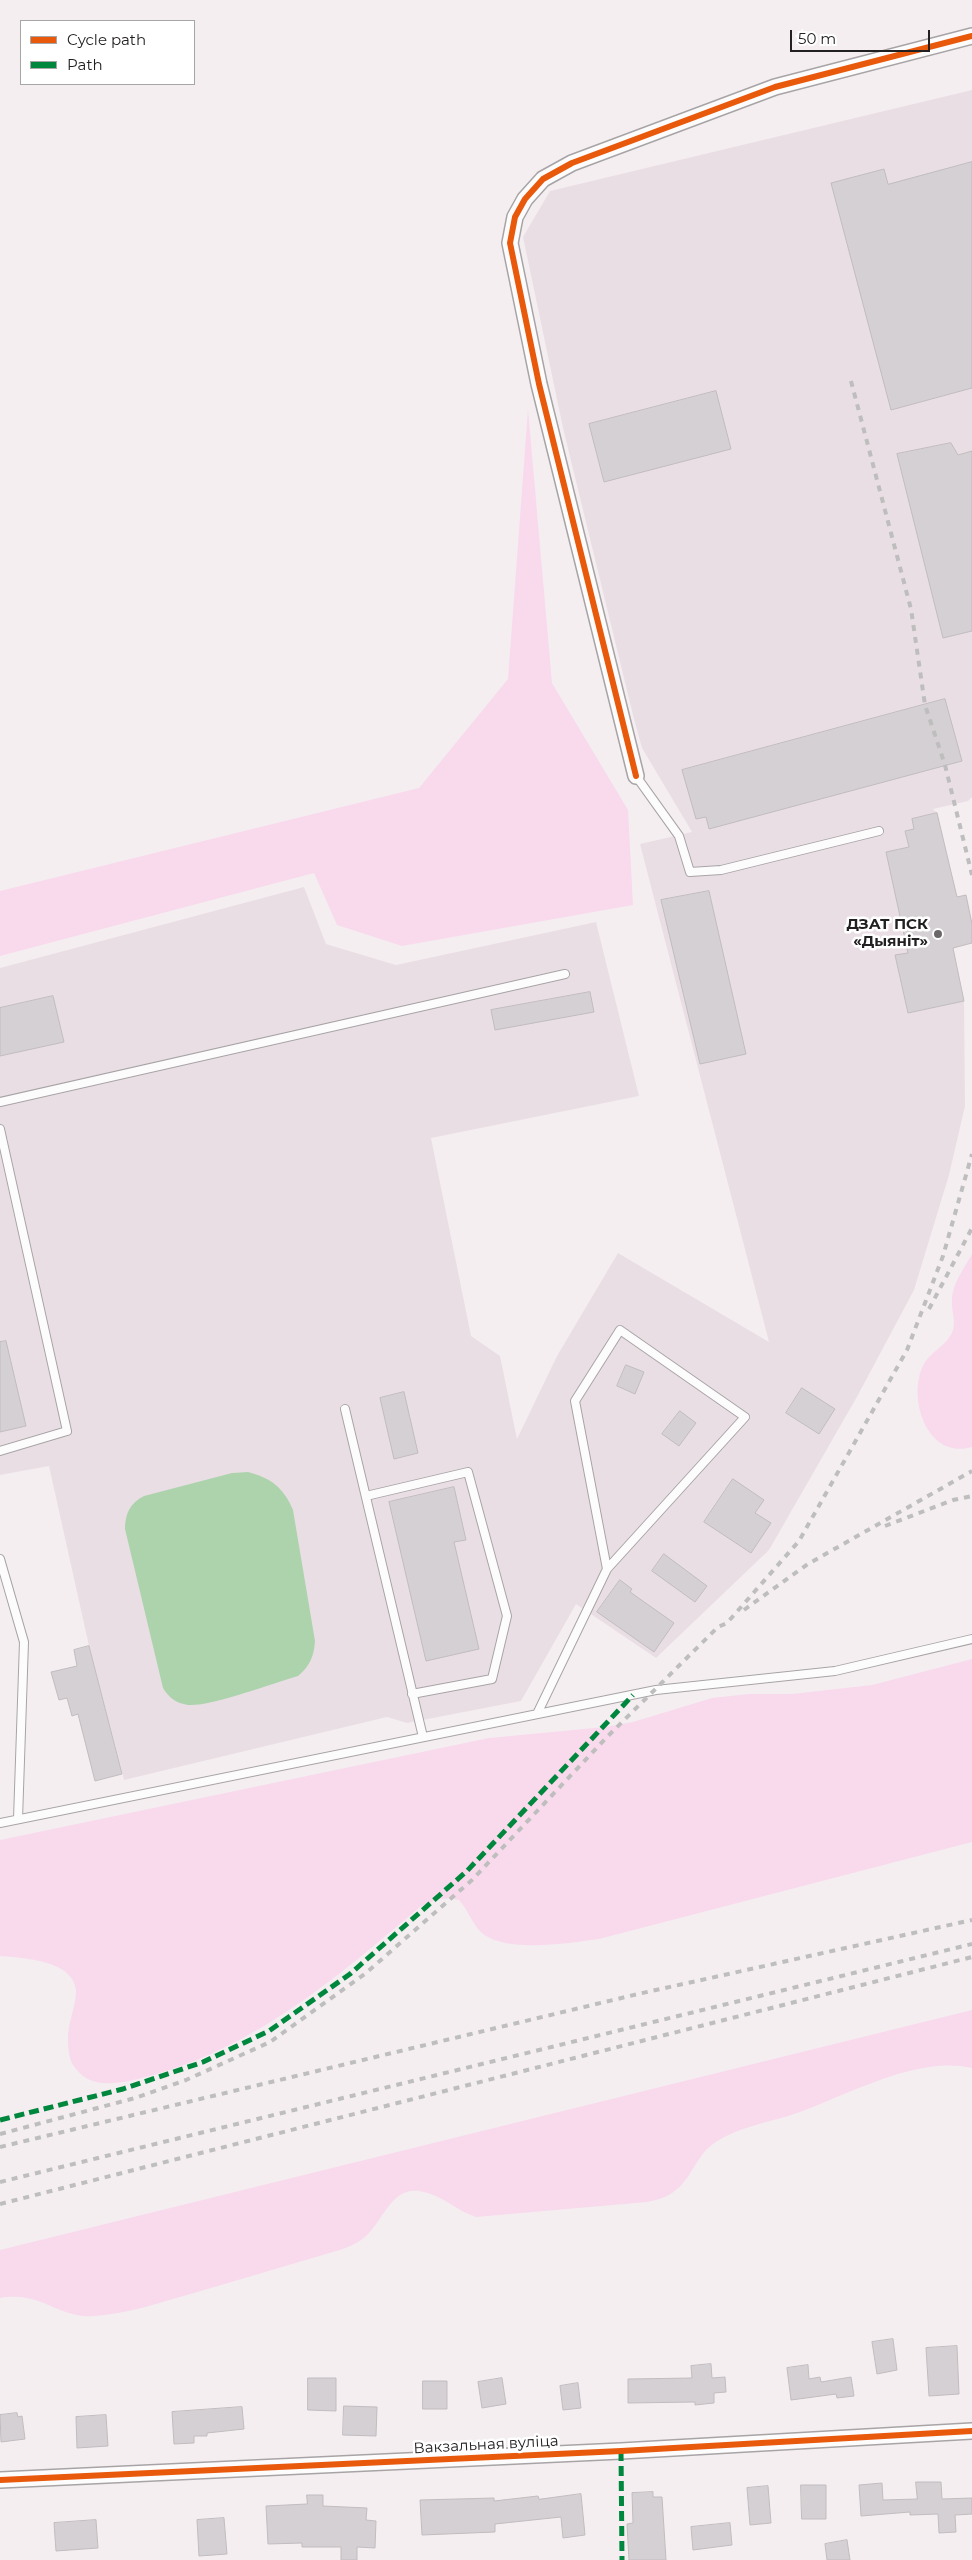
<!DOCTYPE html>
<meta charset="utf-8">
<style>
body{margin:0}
#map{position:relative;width:972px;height:2560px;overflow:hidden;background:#f4eef1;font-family:Montserrat,sans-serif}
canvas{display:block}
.legend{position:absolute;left:20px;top:20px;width:175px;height:65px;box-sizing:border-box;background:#fff;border:1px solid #a7a6a7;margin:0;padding:6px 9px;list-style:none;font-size:15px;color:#232022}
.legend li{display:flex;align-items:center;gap:10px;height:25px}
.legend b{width:25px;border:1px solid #a7a6a7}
.scale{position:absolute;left:790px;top:30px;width:140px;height:22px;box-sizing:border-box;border:2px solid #232022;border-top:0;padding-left:6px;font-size:15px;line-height:18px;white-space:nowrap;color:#232022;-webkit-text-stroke:4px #fff;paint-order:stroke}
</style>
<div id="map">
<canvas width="972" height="2560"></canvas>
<ul class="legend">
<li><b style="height:6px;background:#e8590c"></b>Cycle path</li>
<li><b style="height:6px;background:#00873e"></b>Path</li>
</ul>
<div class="scale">50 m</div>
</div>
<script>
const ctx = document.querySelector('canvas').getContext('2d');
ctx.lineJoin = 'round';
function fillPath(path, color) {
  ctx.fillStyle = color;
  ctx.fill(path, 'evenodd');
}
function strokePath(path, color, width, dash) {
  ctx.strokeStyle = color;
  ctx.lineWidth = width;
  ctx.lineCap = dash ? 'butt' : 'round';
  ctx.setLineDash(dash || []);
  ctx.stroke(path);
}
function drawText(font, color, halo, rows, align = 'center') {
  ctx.font = font + ' Montserrat,sans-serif';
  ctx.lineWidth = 5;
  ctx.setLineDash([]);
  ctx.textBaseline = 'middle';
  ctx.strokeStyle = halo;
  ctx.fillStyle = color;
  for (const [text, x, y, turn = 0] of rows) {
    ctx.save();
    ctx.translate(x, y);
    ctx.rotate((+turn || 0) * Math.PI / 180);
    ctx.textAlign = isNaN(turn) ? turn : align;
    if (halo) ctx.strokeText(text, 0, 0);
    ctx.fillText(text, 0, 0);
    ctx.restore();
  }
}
fillPath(new Path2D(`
 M972,90V797L968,801L933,809L937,813L957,897L966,895L972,924V943L951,948L964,1001L965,1106L949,1175L914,1290L858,1395L769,1550L656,1658L576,1604L521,1701L407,1723L387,1717L124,1780L89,1646L49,1466L0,1475V968L304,887L326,944L396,965L596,922L639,1096L431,1138L471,1336L500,1356L517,1439L557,1356L618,1253L769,1342L640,844L692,832L642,748L633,715L563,428L523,237L550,191Z`), '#eadee5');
fillPath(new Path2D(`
 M528,409L552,683L628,810L633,905L402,946L337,925L314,873L0,956V891L419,788L508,679Z
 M972,1254V1447C928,1460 908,1401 922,1368C928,1352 948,1346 953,1330C956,1320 951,1310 952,1300C952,1284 965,1267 972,1254Z
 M972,1659V1842L599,1939C569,1943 499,1955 478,1929C471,1920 467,1909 459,1900C443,1896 434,1900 420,1907C335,1979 253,2050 142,2078C117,2084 89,2090 73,2065C68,2057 68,2045 68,2035C69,2020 76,2005 76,1991C74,1960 23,1958 0,1956V1840L489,1738L605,1727L633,1722L712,1698L749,1694H792L872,1685Z
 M972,2010V2068C915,2055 847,2096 794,2114C767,2123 737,2127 713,2144C695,2157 691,2181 672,2193C665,2198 656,2200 647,2202L476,2217C457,2211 443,2196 424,2192C394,2184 385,2216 369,2233C362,2241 353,2245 343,2249C293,2264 244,2278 194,2293C161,2302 128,2314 94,2316C57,2319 43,2291 0,2298V2250Z`), '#f8daec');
fillPath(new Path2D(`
 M248,1472C271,1478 284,1488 293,1510L315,1641C314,1656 310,1666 298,1676C273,1683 210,1707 188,1705C176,1703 169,1698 163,1688L125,1529C125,1514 130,1503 144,1496L232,1473Z`), '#add3ad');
const building = new Path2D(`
 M972,162V388L891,410L831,183L884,169L888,184Z
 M716,391L731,449L604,482L589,424Z
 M951,443L958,455L972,451V631L943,638L897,454Z
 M945,699L962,761L709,829L706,817L696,819L682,770Z
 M937,813L957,897L966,895L972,924V943L953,948L964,1001L908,1013L895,955L908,953L886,852L909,847L905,831L914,829L912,819Z
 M709,891L746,1054L700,1064L661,900Z
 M590,992L594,1012L495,1030L491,1010Z
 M53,996L64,1042L0,1056V1008Z
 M6,1341L26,1426L0,1432V1342Z
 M626,1365L644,1372L635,1394L617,1386Z
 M802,1388L835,1409L819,1434L786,1413Z
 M404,1392L418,1453L394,1459L380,1398Z
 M680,1411L696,1423L679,1446L662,1434Z
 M733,1479L764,1500L755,1513L771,1523L751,1553L704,1522Z
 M454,1487L466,1540L454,1542L479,1649L426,1661L389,1502Z
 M664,1554L707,1586L695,1602L652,1571Z
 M620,1580L632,1589L630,1592L674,1623L654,1652L597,1612Z
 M89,1646L122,1774L95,1781L78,1714L72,1716L67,1698L59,1700L51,1672L77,1666L74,1650Z
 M893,2339L897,2370L877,2374L872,2342Z
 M957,2346L959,2394L929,2396L926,2348Z
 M711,2364L712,2378L725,2377L726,2392L714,2393V2403L695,2405V2402L628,2403V2379L692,2378L691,2366Z
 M808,2365L809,2379L820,2377L821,2382L851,2377L854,2396L837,2398L836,2394L791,2400L787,2368Z
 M308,2378H336V2411L308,2410Z
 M502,2378L506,2404L482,2408L478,2382Z
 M423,2381H447V2409H423Z
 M578,2383L581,2408L563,2410L560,2386Z
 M344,2406L377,2407L376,2436L343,2435Z
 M242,2407L244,2429L207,2433V2436H194V2443L174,2444L172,2412Z
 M17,2413L18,2417L22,2416L25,2439L1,2442L0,2415Z
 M106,2415L108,2446L77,2448L76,2417Z
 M916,2482H941L942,2499L972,2498V2514L955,2515L956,2532L939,2533L938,2514L910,2515V2512L861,2516L859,2485L882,2483L883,2500L917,2499Z
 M801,2485H826V2519H802Z
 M768,2486L771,2523L750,2525L747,2488Z
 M653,2492V2497H662L666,2560H629L627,2524L633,2523L632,2493Z
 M581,2494L585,2535L563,2538L561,2517L495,2524V2532L422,2535L420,2500L494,2498V2501L538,2496L539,2499Z
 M307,2495H323V2506L367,2508L366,2520L376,2521L375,2548L357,2547V2560H341V2547H302V2543L268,2544L266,2506L307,2504Z
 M224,2518L227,2554L199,2556L197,2520Z
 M96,2520L98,2548L56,2551L54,2523Z
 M730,2523L732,2545L693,2550L691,2527Z
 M847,2540L850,2560H827L825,2544Z`);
fillPath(building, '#d5d0d3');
strokePath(building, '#c1bcbf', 1);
const service = new Path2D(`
 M636,776L679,836L690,872L721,870L879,831
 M0,1102L565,974
 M0,1129L67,1431L0,1451
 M345,1409L423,1737
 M366,1496L468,1472L507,1616L492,1679L412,1694
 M0,1559L24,1642L18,1819
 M537,1714L607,1569L745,1417L620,1330L575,1401L607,1569
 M0,1823L656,1690L835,1671L972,1639`);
const minor = new Path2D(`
 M636,776L539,384L510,243L515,217L525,199L543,179L572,163L775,87L972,36
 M0,2480L621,2451L972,2431`);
strokePath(service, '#a8a4a6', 10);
strokePath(minor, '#a8a4a6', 18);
strokePath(service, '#fdfcfd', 8);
strokePath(minor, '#fdfcfd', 15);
strokePath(new Path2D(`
 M851,381L911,609L925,705L945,765L972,875
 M929,1309L972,1228
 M885,1526L953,1500L972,1496
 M744,1610L808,1564L972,1471
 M0,2134L135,2098L186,2080L270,2042L366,1973L472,1880L607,1737L718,1627L727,1623L799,1541L907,1350L943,1256L972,1154
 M0,2147L638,1994L972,1920
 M0,2182L972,1944
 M0,2204L972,1957`), '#bebebe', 4, [6, 6]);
strokePath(new Path2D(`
 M0,2120L123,2089L203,2062L269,2031L350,1974L467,1871L633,1695
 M621,2451L622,2560`), '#00873e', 5, [10, 5]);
strokePath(new Path2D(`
 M636,776L539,384L510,243L515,217L525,199L543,179L572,163L775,87L972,36
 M0,2480L621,2451L972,2431`), '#e8590c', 6);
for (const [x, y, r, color] of [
 [938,934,5,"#6c686a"]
]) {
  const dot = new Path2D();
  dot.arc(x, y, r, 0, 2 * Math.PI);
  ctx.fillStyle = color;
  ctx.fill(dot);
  strokePath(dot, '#fff', 2);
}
drawText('bold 15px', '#232022', '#fff', [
 ["ДЗАТ ПСК",928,925],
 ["«Дыяніт»",928,942]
], 'right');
drawText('15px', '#232022', '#fff', [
 ["Вакзальная вуліца",486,2445,-3]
]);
</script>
